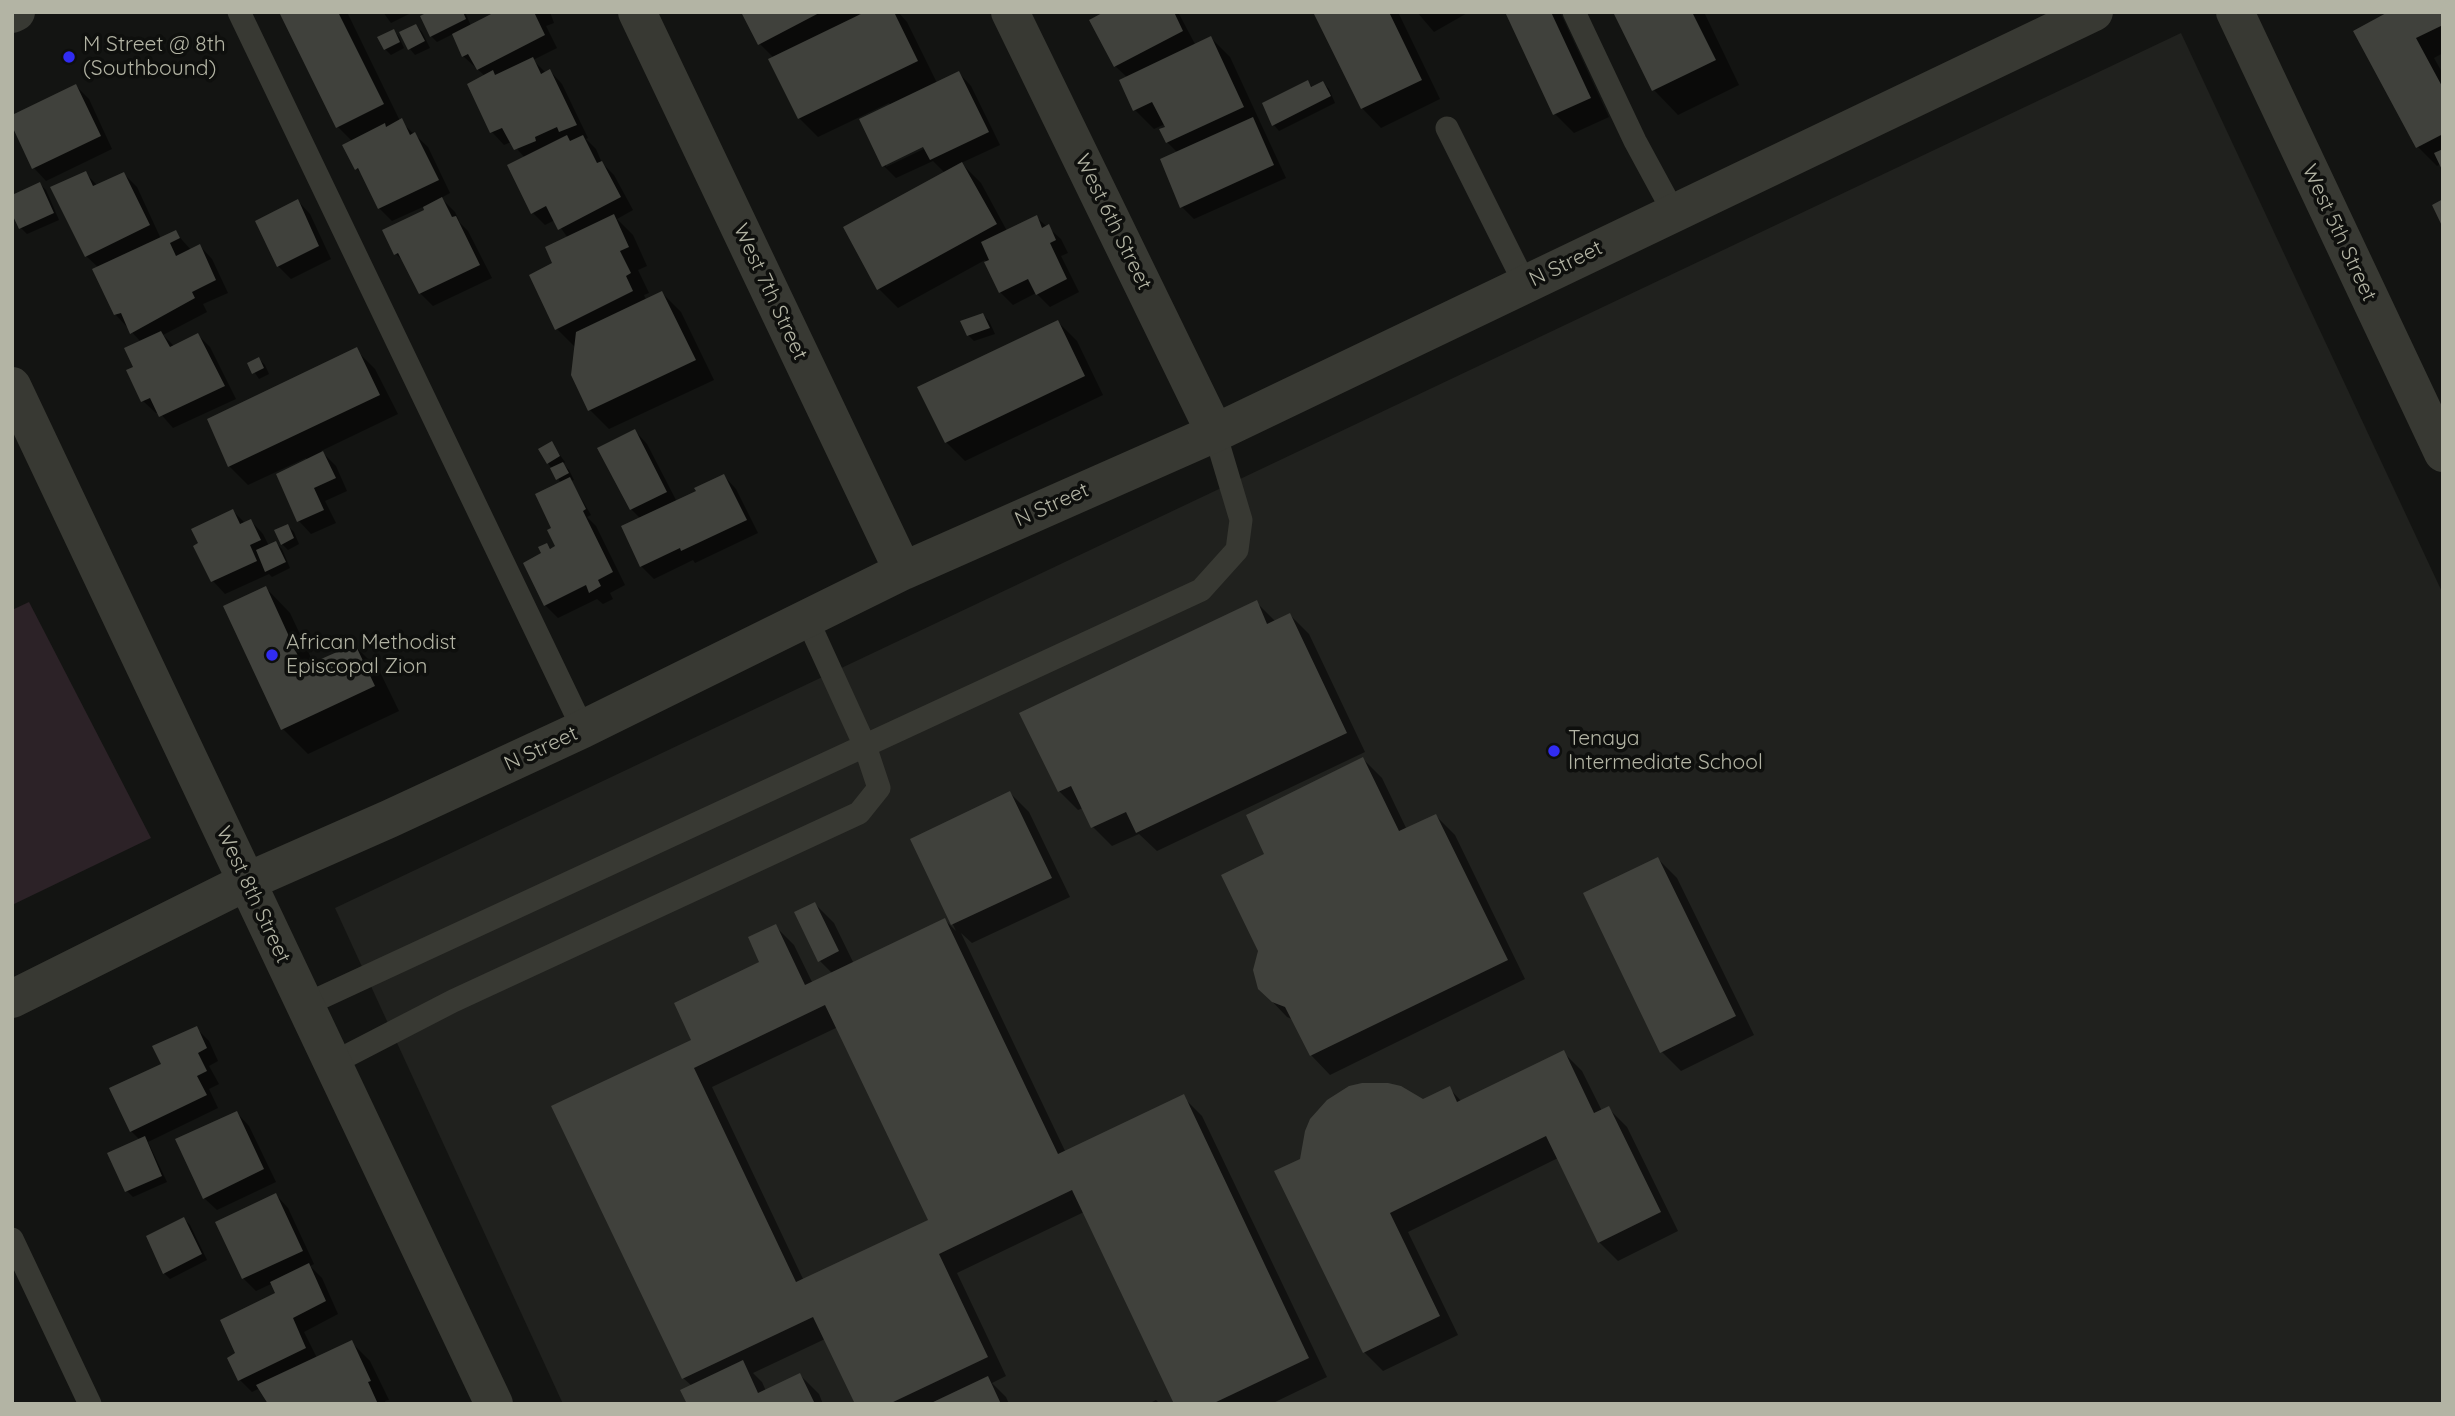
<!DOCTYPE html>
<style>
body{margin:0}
#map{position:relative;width:2455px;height:1416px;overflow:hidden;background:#131412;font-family:Quicksand,sans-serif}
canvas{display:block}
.frame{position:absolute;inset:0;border:14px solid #b3b4a4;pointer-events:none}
</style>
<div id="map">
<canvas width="2455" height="1416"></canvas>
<div class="frame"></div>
</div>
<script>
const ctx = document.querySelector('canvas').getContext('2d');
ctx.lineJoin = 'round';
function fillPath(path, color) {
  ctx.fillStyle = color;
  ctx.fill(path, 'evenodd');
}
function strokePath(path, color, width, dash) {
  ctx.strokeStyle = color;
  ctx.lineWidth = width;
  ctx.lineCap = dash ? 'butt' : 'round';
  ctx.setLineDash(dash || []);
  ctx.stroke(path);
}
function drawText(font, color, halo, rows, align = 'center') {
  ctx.font = font + ' Quicksand,sans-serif';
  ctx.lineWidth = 7;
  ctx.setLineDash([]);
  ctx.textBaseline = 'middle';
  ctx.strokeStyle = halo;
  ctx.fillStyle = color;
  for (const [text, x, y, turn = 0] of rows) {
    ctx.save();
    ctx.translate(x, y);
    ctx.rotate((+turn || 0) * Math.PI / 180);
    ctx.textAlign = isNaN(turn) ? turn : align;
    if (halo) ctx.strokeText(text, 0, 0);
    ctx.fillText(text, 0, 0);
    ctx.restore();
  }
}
fillPath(new Path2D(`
 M2181,33L2443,594V1404H563L335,908Z`), '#20211e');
fillPath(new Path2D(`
 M29,602L151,838L12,905V610Z`), '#2c2227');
fillPath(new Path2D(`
 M281,12H347L400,121L428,147L450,193L441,198L455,212L460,223L468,231L492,278L433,306L420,293L405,263L396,254L427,210L425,206L392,221L379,208L363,175L357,169L352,141L337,126Z
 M383,12H413L391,23Z
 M432,12H465L471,26L498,12H550L554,23L546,26L557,48L533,60L546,73L550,71L562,84L588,138L586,139L596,149L602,163L614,175L633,210L617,219L633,235L647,266L638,270L649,293L644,295L646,300L662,293L681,312L714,380L609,429L590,410L573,375L576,348L557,329L554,264L568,238L555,220L545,225L533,213L525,158L511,142L504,145L492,132L485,76L463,56L453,34L437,42L431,36Z
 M743,12H858L860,17L869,12H898L907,22L937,83L959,73L971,86L1000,145L961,163L981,183L1007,231L1036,217L1061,239L1068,253L1061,256L1079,292L1050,307L1036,293L1013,305L1000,292L985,260L898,308L879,289L945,173L933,161L896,178L883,165L891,106L889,103L818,137L799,118L774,58L760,44ZM930,142L932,145L886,167V163Z
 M1108,12H1178L1196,46L1211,38L1230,57L1286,178L1194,219L1182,207L1178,153L1167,142L1165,124L1154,129L1135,110L1128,78L1115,66Z
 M1315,12H1398L1440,99L1381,128L1362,108Z
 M1417,12H1469L1434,32Z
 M1507,12H1560L1609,117L1574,133L1555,114Z
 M1616,12H1704L1739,85L1678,115L1654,90Z
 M2443,12V53L2434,58L2443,74V168L2441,164L2437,166L2418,147L2356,32Z
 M416,26L422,32L430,48L415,55L410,49L402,32Z
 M394,31L399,37L404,48L391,55L385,49Z
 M1308,82L1313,88L1323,83L1329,89L1335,103L1279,131L1274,125Z
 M76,86L89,99L112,149L46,181L34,168L12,121Z
 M85,173L98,186L124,174L137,187L161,239L175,232L191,250L200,246L212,259L228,293L203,304L207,312L163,335L175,347L198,335L210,347L236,399L173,428L159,412L156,413L143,401L135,367L141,342L115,314L99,268L86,256Z
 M40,184L46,190L59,220L27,234L21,228Z
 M298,201L310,214L331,259L291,279L278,266Z
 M983,315L989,321L995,334L974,341L968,335Z
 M1058,322L1077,341L1103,395L965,461L946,442Z
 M356,350L375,369L398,414L321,451L336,466L347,491L325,501L336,523L311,534L299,521L308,461L306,458L248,485L229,466Z
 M259,359L265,365L269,374L259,379L249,364Z
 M635,431L647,444L677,502L724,476L736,489L758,533L695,563L693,560L654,579L641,566V519L631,509Z
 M551,443L565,462L563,464L569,470L574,480L571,481L591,515L587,517L596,526L625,585L610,593L613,599L603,604L597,599L558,618L545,605L544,554L547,545L552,550L557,547L554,528L561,483L548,463Z
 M233,511L246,524L251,521L263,534L269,546L276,543L282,549L290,568L272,577L269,574L225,594L213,581Z
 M288,526L294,532L299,544L288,550L282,544Z
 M266,588L290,613L314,664L355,646L379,670L399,711L308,754L283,729L226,607Z
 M1256,602L1276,622L1290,615L1309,634L1365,752L1157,851L1139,834L1112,846L1093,827L1083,808L1078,810L1059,791Z
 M1363,759L1382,778L1407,830L1436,816L1455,835L1525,979L1330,1075L1311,1055L1294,1020L1287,1017L1268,997L1260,951L1267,854Z
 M1010,793L1029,812L1070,897L972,943L961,933L1066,1153L1183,1097L1202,1116L1327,1377L1271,1404H1176L1084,1212L957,1273L1006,1376L992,1383L1006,1397L1009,1404H856L825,1339L753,1373L762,1382L766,1391L800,1375L819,1394L823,1404H689L692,1386L683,1378L693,1040L762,963L775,926L794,945L813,984L833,974L819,960L815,904L834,923L854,964L945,920L956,931L913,840ZM838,1027L930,1220L804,1281L712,1087Z
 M1658,859L1677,878L1754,1035L1681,1071L1662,1052Z
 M196,1028L209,1041L218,1061L209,1066L219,1084L209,1089L218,1108L148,1142L167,1182L133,1197L127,1191L109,1154L140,1140L131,1131L163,1065Z
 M1563,1052L1582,1071L1602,1111L1608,1108L1627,1127L1678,1231L1618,1261L1599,1242L1558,1158L1408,1232L1458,1335L1383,1371L1364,1352L1276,1172L1449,1088L1462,1102Z
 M237,1113L249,1126L276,1182L217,1210L204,1198Z
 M276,1195L288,1208L314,1264L310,1266L322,1278L338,1314L304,1332L317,1358L351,1342L370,1361L389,1400L385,1401L386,1404H270L260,1388L252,1392L239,1379L237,1354L278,1294L273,1283L256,1291L243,1278L217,1223Z
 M184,1219L190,1225L207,1260L170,1279L164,1273Z
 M1156,1400L1160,1404H1148Z`), '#0007');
fillPath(new Path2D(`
 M279,12H338L384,104L336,128Z
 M428,12H463L466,19L430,37L420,16Z
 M495,12H534L545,35L477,70L468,54L462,57L452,34Z
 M741,12H821L758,45Z
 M865,12H894L918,61L798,119L768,59Z
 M1104,12H1174L1183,31L1114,67L1089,20Z
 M1313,12H1389L1422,80L1361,109Z
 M1505,12H1551L1591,98L1553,115Z
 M1613,12H1692L1716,60L1652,91Z
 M2388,12H2443V25L2416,38L2443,88V134L2416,148L2353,31Z
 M416,24L425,41L408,50L399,32Z
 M394,29L400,42L384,50L377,37Z
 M1211,36L1244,107L1166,143L1159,129L1165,127L1152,102L1133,111L1119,80Z
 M533,57L541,74L550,69L577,125L559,132L557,127L535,137L536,141L514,150L502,128L490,133L467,84L493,70L495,75Z
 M959,71L989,132L930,160L923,147L882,167L859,119Z
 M1308,80L1311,87L1323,81L1331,96L1272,126L1262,103Z
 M76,84L101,136L32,169L12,126V115Z
 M1253,117L1274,165L1180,208L1160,159Z
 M402,118L410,135L415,132L439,180L378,209L358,168L355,170L342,145L385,123L386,127Z
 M567,135L570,141L583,135L597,163L602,161L621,197L558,230L546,206L531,214L507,165Z
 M2443,149V172L2434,153Z
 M962,162L997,224L877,290L843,227Z
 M86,171L93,186L124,172L150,225L85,257L50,187Z
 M40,182L54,213L19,229L12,214V195Z
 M442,197L452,217L456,216L480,265L419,294L398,253L394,255L382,230L424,210L423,207Z
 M298,199L319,246L277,267L255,221Z
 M2443,199V228L2432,205Z
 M614,214L629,247L620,251L631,273L626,276L633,291L555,330L529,275L552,263L545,247Z
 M1037,215L1042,228L1049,224L1056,240L1050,243L1067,279L1036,295L1028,279L999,293L984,262L989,260L981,242Z
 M176,230L180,238L170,243L176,256L200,244L216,280L192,292L195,298L130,334L121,313L114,315L92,269Z
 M662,291L696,360L588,411L571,375L576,332Z
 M983,313L990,328L967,336L960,321Z
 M1058,320L1085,376L945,443L917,387Z
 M161,331L170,347L198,333L225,386L159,417L150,398L141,402L126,370L133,367L124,348Z
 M357,347L380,395L228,467L207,419Z
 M259,357L264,368L252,374L247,363Z
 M635,429L667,492L630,510L597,448Z
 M552,441L560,456L547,464L538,449Z
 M323,451L336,478L314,488L324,510L297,522L276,474Z
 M563,462L569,473L556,480L550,468Z
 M724,474L747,520L681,551L680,548L640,567L621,526L696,491L694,488Z
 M570,477L586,509L583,511L613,572L598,580L601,586L589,593L586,585L544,606L523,563L541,553L538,547L547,543L550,549L555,546L547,530L551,528L535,494Z
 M233,509L240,524L251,519L261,540L250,545L257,561L211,582L193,546L198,543L191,529Z
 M288,524L294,538L281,545L274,530Z
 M276,541L286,562L265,572L256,550Z
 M266,586L303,667L355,644L375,686L281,730L223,606Z
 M1257,600L1267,624L1290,613L1347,733L1136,833L1126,812L1091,828L1071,786L1058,792L1019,713Z
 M1363,757L1399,831L1436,814L1508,960L1310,1056L1285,1007L1272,1002L1258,989L1253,970L1258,951L1221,875L1264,854L1246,815Z
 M1010,791L1052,878L951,925L910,839Z
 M1658,857L1736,1016L1660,1053L1583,893Z
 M815,902L839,951L818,962L794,912Z
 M945,918L1058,1154L1184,1094L1309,1358L1212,1404H1174L1072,1190L939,1254L988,1357L889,1404H855L813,1317L682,1379L551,1106L691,1040L674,1003L759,962L748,937L776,924L805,985ZM825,1005L928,1220L796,1282L694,1068Z
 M197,1026L207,1048L198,1053L207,1071L197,1076L207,1095L130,1132L109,1088L161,1064L152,1046Z
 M1564,1050L1594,1113L1609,1106L1661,1212L1598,1243L1546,1136L1390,1213L1440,1316L1363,1353L1274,1171L1300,1159L1305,1131L1310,1119L1327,1100L1349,1086L1362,1083H1388L1401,1086L1423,1099L1450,1086L1457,1102Z
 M237,1111L264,1169L203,1199L175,1139Z
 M145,1136L162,1176L125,1192L107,1153Z
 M276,1193L303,1251L242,1279L215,1222Z
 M184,1217L202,1254L163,1274L146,1236Z
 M309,1263L326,1301L293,1318L306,1348L238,1381L227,1358L235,1353L220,1320L275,1293L270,1282Z
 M352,1340L371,1381L368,1382L378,1404H268L256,1385Z
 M743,1360L758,1393L800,1373L815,1404H687L680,1390Z
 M988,1376L1001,1404H929Z`), '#40413c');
strokePath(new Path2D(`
 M239,12L583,729
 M1574,12L1635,141L1674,213
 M1447,128L1525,284
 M305,1005L1201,590L1237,550L1241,520L1215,433
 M333,1063L453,1001L859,813L879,788L865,746L807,619
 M12,1239L90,1404`), '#383933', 23);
strokePath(new Path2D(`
 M637,12L903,571
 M1010,12L1215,433
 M2235,12L2443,453
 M12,386L494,1404
 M12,999L246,882L389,819L583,729L903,571L1215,433L2094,12`), '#383933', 38);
strokePath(new Path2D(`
 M12,14L16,12`), '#383933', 38);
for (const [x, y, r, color] of [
 [69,57,7,"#312cf2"],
 [272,655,7,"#312cf2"],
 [1554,751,7,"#312cf2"]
]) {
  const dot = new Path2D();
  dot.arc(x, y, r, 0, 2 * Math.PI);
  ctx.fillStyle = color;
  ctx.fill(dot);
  strokePath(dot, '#0e0f0d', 2.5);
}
drawText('21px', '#b3b4a4', '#0e0f0d', [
 ["M Street @ 8th",83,45],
 ["(Southbound)",83,69],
 ["African Methodist",286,643],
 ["Episcopal Zion",286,667],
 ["Tenaya",1568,739],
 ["Intermediate School",1568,763]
], 'left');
drawText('21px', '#b3b4a4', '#0e0f0d', [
 ["West 6th Street",1113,222,64],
 ["West 5th Street",2339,233,65],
 ["N Street",1566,264,-26],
 ["West 7th Street",770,292,65],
 ["N Street",1052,505,-24],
 ["N Street",541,749,-25],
 ["West 8th Street",253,895,65]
]);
</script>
